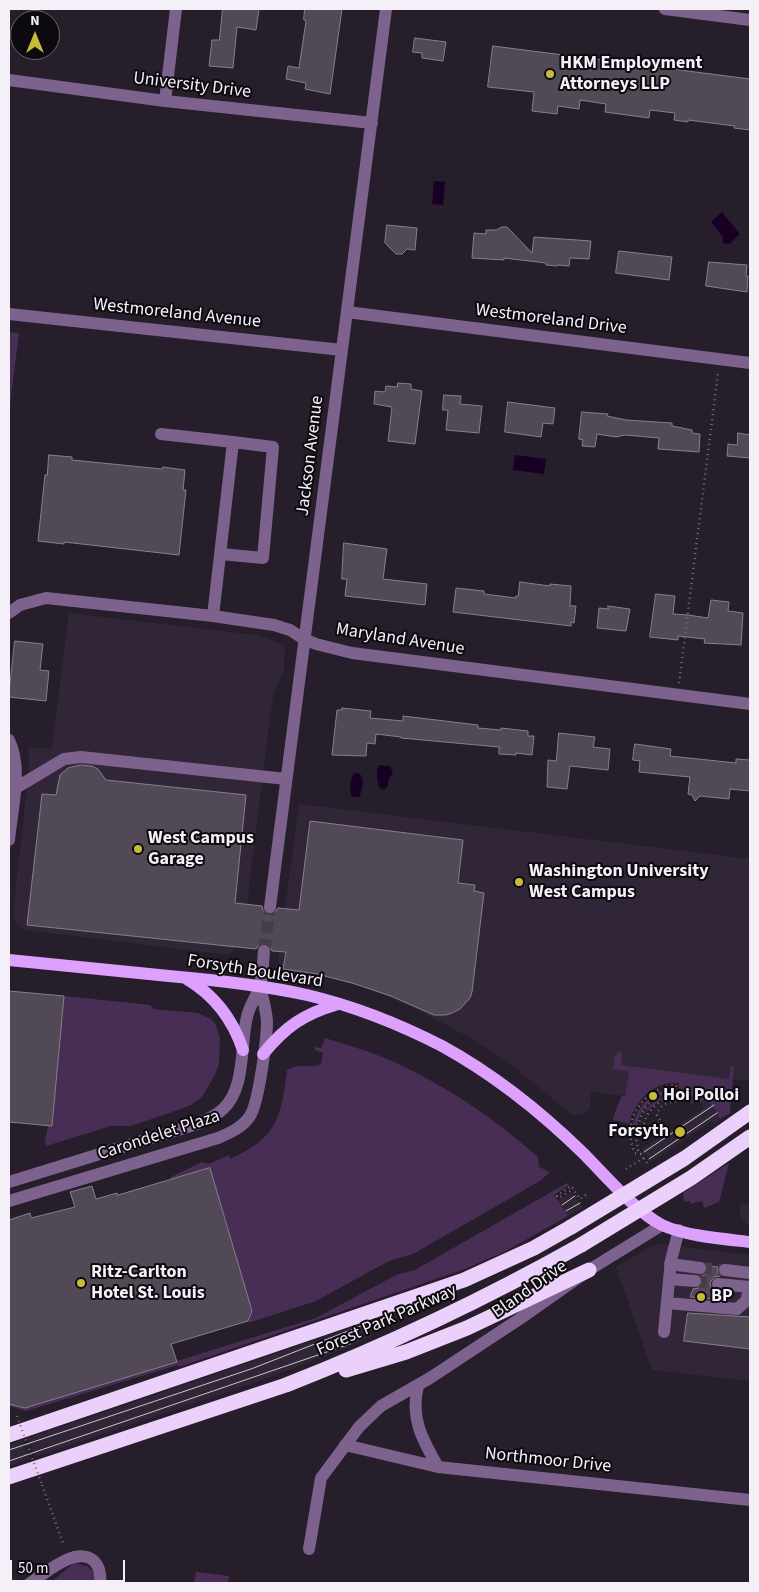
<!DOCTYPE html>
<style>
body{margin:0}
#map{position:relative;width:759px;height:1592px;overflow:hidden;background:#261e2b;font-family:"Source Sans 3",sans-serif}
canvas{display:block}
.frame{position:absolute;inset:0;border:10px solid #f5f0f8;pointer-events:none}
.north{position:absolute;left:10px;top:10px;width:50px;height:50px;box-sizing:border-box;background:#0d0a0f;border:1px solid #6a666c;border-radius:50%;rotate:0deg;font-size:14px;font-weight:700;line-height:20px;text-align:center;color:#f5f0f8}
.north::after{content:'';display:block;margin:auto;width:18px;height:22px;background:#c8bb3b;clip-path:polygon(50% 0,100% 100%,50% 72%,0 100%)}
.scale{position:absolute;left:10px;top:1560px;width:115px;height:22px;box-sizing:border-box;border:2px solid #f5f0f8;border-top:0;padding-left:6px;font-size:15px;line-height:18px;white-space:nowrap;color:#f5f0f8;-webkit-text-stroke:4px #0d0a0f;paint-order:stroke}
</style>
<div id="map">
<canvas width="759" height="1592"></canvas>
<div class="frame"></div>
<div class="north">N</div>
<div class="scale">50 m</div>
</div>
<script>
const ctx = document.querySelector('canvas').getContext('2d');
ctx.lineJoin = 'round';
function fillPath(path, color) {
  ctx.fillStyle = color;
  ctx.fill(path, 'evenodd');
}
function strokePath(path, color, width, dash) {
  ctx.strokeStyle = color;
  ctx.lineWidth = width;
  ctx.lineCap = dash ? 'butt' : 'round';
  ctx.setLineDash(dash || []);
  ctx.stroke(path);
}
function drawText(font, color, halo, rows, align = 'center') {
  ctx.font = font + ' "Source Sans 3",sans-serif';
  ctx.lineWidth = 4;
  ctx.setLineDash([]);
  ctx.textBaseline = 'middle';
  ctx.strokeStyle = halo;
  ctx.fillStyle = color;
  for (const [text, x, y, turn = 0] of rows) {
    ctx.save();
    ctx.translate(x, y);
    ctx.rotate((+turn || 0) * Math.PI / 180);
    ctx.textAlign = isNaN(turn) ? turn : align;
    if (halo) ctx.strokeText(text, 0, 0);
    ctx.fillText(text, 0, 0);
    ctx.restore();
  }
}
fillPath(new Path2D(`
 M69,613L256,635L285,645L284,671L275,691L272,702L247,905L285,909L299,804L750,859V1081L629,1070L625,1096L591,1092L590,1108L583,1114L572,1115L509,1063L467,1036L408,1005L361,986L323,976L315,977L285,971L279,964V951L237,947L229,954H221L24,930L15,922L13,914L29,769L28,747L52,749Z
 M705,1099L716,1110L720,1119L714,1124L712,1121L651,1162L642,1149L704,1108L700,1102Z
 M572,1192L583,1208L568,1216L558,1201Z
 M742,1203L750,1204V1226L743,1221L740,1216V1206Z
 M661,1244L750,1255V1381L652,1370L616,1267L651,1246Z
 M366,1323L372,1336L340,1350L268,1378L35,1457L28,1438Z
 M22,1440L29,1459L9,1466V1445Z`), '#312637');
fillPath(new Path2D(`
 M9,332L19,333L9,413Z
 M64,996L150,1005L154,1009L198,1013L211,1019L216,1025L220,1039L219,1064L215,1075L202,1097L191,1105L178,1110L131,1126H111L46,1146L45,1141L48,1126H52Z
 M325,1038C348,1045 372,1052 394,1062C447,1086 495,1119 538,1157L539,1167L550,1172L540,1181L413,1254L389,1261L316,1301L248,1323L252,1311L210,1168L170,1180L171,1177L202,1162L209,1164L229,1155L230,1159C277,1138 281,1118 287,1070C302,1061 308,1070 321,1064L323,1053L315,1050V1047L320,1048L322,1047Z
 M620,1051L622,1056L621,1065L729,1079L731,1066L734,1065L730,1113L720,1119L716,1110L705,1099L700,1102L698,1099L691,1104L692,1096C668,1090 660,1100 644,1114C652,1100 664,1093 679,1091V1083C654,1081 634,1101 629,1124L613,1120L616,1109L622,1096H625L629,1071L613,1069L615,1055Z
 M674,1087L651,1099L640,1115L636,1128L644,1130H632C635,1107 652,1091 674,1087Z
 M729,1163L719,1202L704,1208L702,1201L690,1204V1201L684,1202L683,1193Z
 M567,1183L569,1185L554,1195L568,1216L506,1251L465,1269L179,1367L178,1365L26,1411L9,1406V1404L25,1408L316,1318L396,1275L415,1270Z
 M74,1563L87,1566L96,1574L95,1583H50Z
 M196,1572L229,1576L228,1583H194Z`), '#482e55');
fillPath(new Path2D(`
 M434,181L445,182L443,205L432,204Z
 M722,212L740,234L731,242V244L723,243V237L711,222Z
 M515,455L546,459L544,474L513,470Z
 M379,765L390,766L393,774L389,778L388,786L385,789H381C376,784 376,770 379,765Z
 M354,773L360,774C365,780 362,791 359,797H352C349,789 350,781 354,773Z`), '#170023');
const building = new Path2D(`
 M223,9H259L256,30L237,27L233,68L209,66L212,40H219Z
 M305,9H342L330,94L305,89L306,83L286,79L288,66L299,68L306,21L304,20Z
 M415,38L446,42L443,61L422,58V53L413,52Z
 M493,46L750,79V130L734,128L735,126L688,120V122L674,120L675,113L650,110L649,118L605,112L606,104L580,100L579,109L558,106L557,114L532,111L534,92L488,87Z
 M387,225L417,228L415,250L407,249L402,254H396L385,243Z
 M502,227H507L532,253L534,237L591,241L589,259L570,258L569,266L557,265V266L546,265V263L504,258V260L472,258L474,233L486,234V230H496Z
 M619,251L672,257L669,280L616,273Z
 M709,262L747,265L746,276H748L747,292L706,286Z
 M398,383L411,384V389L422,391L415,444L388,441L392,407L374,404L375,391L385,392L386,386L397,387Z
 M444,395L461,396L460,404L482,406L479,433L446,430L448,410H443Z
 M508,402L555,408L553,424L543,423L541,437L505,432Z
 M582,412L608,414L607,416L626,420L672,423V426L692,430V433L700,434L699,452L658,449L659,438L625,435L616,437L597,434L595,447L582,446L583,440L579,439Z
 M738,433L750,435V458L727,456L728,444L737,445Z
 M49,455L72,457V460L162,469L163,467L185,470L183,490H186L179,555L64,542V544L38,541L45,475H47Z
 M344,543L387,549L383,579L427,584L425,605L345,596L347,579H342Z
 M520,582L550,586V584L571,586L570,606H576L574,623L571,622V626L453,612L456,588L484,591V594L516,598V596H518Z
 M656,594L675,596L673,614L688,615L708,618L711,600L729,602L728,611L743,613L741,645L704,643L705,639L678,636V640L650,637Z
 M608,606L630,609L626,631L597,628L599,608L608,609Z
 M15,641L43,644L40,670L49,671L46,701L9,697Z
 M342,708L371,711L370,718L403,721V716L478,725V728L501,730V728L528,731V736H534L532,755L516,753V755L499,754V747L401,738V737L376,734L375,744L367,743L366,756L332,755L337,710H342Z
 M559,733L595,737L593,747L610,749L608,770L570,766L567,789L547,787L548,760L556,761Z
 M635,744L671,749L670,756L736,763V759L750,760V791L730,789L729,799L700,796L695,801L692,795L688,794L690,777L639,772L640,761L633,760Z
 M81,765L92,766L98,769L106,780L246,795L235,903L262,906L263,911L268,915L274,914L278,908L299,910L310,821L463,840L458,883L475,885L474,891L484,893L472,992L470,998L460,1009L452,1013L446,1015H434L391,996L352,983L317,974L283,969L286,952L272,951L269,945L265,943L260,944L256,949L27,925L42,794L56,795L60,775L68,768Z
 M9,991L64,996L52,1126L9,1122Z
 M210,1168L252,1311L248,1321L171,1344L177,1362L25,1408L9,1404V1220L30,1213L31,1218L75,1207L70,1192L92,1186L96,1199L117,1193V1195Z
 M708,1266L718,1267L717,1273L720,1276L714,1277L710,1283L711,1288L716,1292L713,1299L690,1297L693,1289L698,1288L702,1285L703,1281L701,1276L707,1273Z
 M688,1313L750,1317V1349L684,1341Z`);
fillPath(building, '#524957');
strokePath(building, '#887e8e', 1);
strokePath(new Path2D(`
 M264,951L270,907
 M700,1268L725,1270
 M695,1281L718,1284`), '#453e4a', 12, [12, 6]);
strokePath(new Path2D(`
 M679,683L718,373
 M641,1154L635,1153C620,1121 643,1088 676,1085L677,1089C656,1093 642,1106 638,1127H643C648,1104 668,1093 690,1098L689,1101C678,1100 659,1101 657,1115L662,1123
 M647,1163L638,1150L635,1132H644L661,1121
 M626,1169L644,1158
 M570,1191L559,1198L557,1196L571,1186L580,1199L587,1194
 M42,1485L64,1546`), '#77717c', 2.5, [1, 4]);
strokePath(new Path2D(`
 M665,9L750,20
 M9,80L165,101L372,123
 M165,101L176,9
 M347,312L750,363
 M9,314L342,350
 M161,434L233,442
 M9,613L20,605L46,598L213,616L274,625L290,630L304,639L316,644L352,653L750,704
 M213,616L233,442L273,447L263,558L221,554
 M9,740C23,769 12,808 9,840
 M14,789L64,759L81,757L286,779
 M270,907L386,9
 M9,1182L197,1124C206,1120 216,1116 223,1109C246,1088 240,1045 247,1017C249,1006 257,996 260,985C263,974 263,962 264,951
 M9,1201L218,1138C230,1133 243,1127 250,1116C259,1102 267,1038 267,1021C266,1009 263,998 260,987
 M670,1264L700,1268
 M725,1270L750,1273
 M669,1279L695,1281
 M718,1284L750,1287
 M667,1303L737,1309L746,1301L750,1287
 M664,1332L671,1260L679,1230
 M418,1385C410,1418 422,1439 438,1467
 M345,1445L438,1467L750,1500
 M309,1549L321,1478L359,1427L381,1406L430,1378L521,1318L589,1270L662,1225
 M30,1583C46,1573 76,1545 94,1561C100,1567 101,1575 100,1583`), '#7e628e', 12);
strokePath(new Path2D(`
 M9,960C62,965 115,971 169,976C215,980 262,985 307,995C354,1006 399,1024 442,1046C493,1074 541,1112 583,1153C604,1174 636,1212 662,1225C685,1236 724,1239 750,1242
 M187,979C214,995 233,1020 243,1050
 M263,1054C286,1026 304,1014 338,1004`), '#dda1fd', 12);
strokePath(new Path2D(`
 M346,1370L406,1352L467,1328L589,1270
 M9,1435L464,1280L534,1248L571,1227
 M9,1477L286,1385C388,1345 485,1299 581,1245`), '#ecd0fc', 15);
strokePath(new Path2D(`
 M644,1152L714,1105
 M649,1159L717,1113
 M562,1205L575,1196
 M566,1211L580,1203
 M9,1450L251,1369L366,1324
 M9,1461L350,1344`), '#c9c3cc', 1);
strokePath(new Path2D(`
 M17,1416L42,1485`), '#77717c', 2.5, [1, 4]);
strokePath(new Path2D(`
 M571,1227L685,1158L750,1112
 M581,1245L691,1178L750,1137`), '#ecd0fc', 15);
for (const [x, y, r, color] of [
 [550,74,5,"#c8bb3b"],
 [138,849,5,"#c8bb3b"],
 [519,882,5,"#c8bb3b"],
 [653,1096,5,"#c8bb3b"],
 [680,1132,6,"#c8bb3b"],
 [81,1283,5,"#c8bb3b"],
 [701,1297,5,"#c8bb3b"]
]) {
  const dot = new Path2D();
  dot.arc(x, y, r, 0, 2 * Math.PI);
  ctx.fillStyle = color;
  ctx.fill(dot);
  strokePath(dot, '#0d0a0f', 2);
}
drawText('bold 18px', '#f5f0f8', '#0d0a0f', [
 ["HKM Employment",560,64],
 ["Attorneys LLP",560,85],
 ["West Campus",148,839],
 ["Garage",148,860],
 ["Washington University",529,872],
 ["West Campus",529,893],
 ["Hoi Polloi",663,1096],
 ["Forsyth",669,1132,"right"],
 ["Ritz-Carlton",91,1273],
 ["Hotel St. Louis",91,1294],
 ["BP",711,1297]
], 'left');
drawText('18px', '#f5f0f8', '#0d0a0f', [
 ["University Drive",192,86,7],
 ["Westmoreland Avenue",177,314,6],
 ["Westmoreland Drive",551,320,7],
 ["Jackson Avenue",311,456,-83],
 ["Maryland Avenue",400,640,9],
 ["Forsyth Boulevard",255,972,9],
 ["Carondelet Plaza",159,1136,-18],
 ["Bland Drive",530,1290,-35],
 ["Forest Park Parkway",387,1321,-24],
 ["Northmoor Drive",548,1461,6]
]);
</script>
